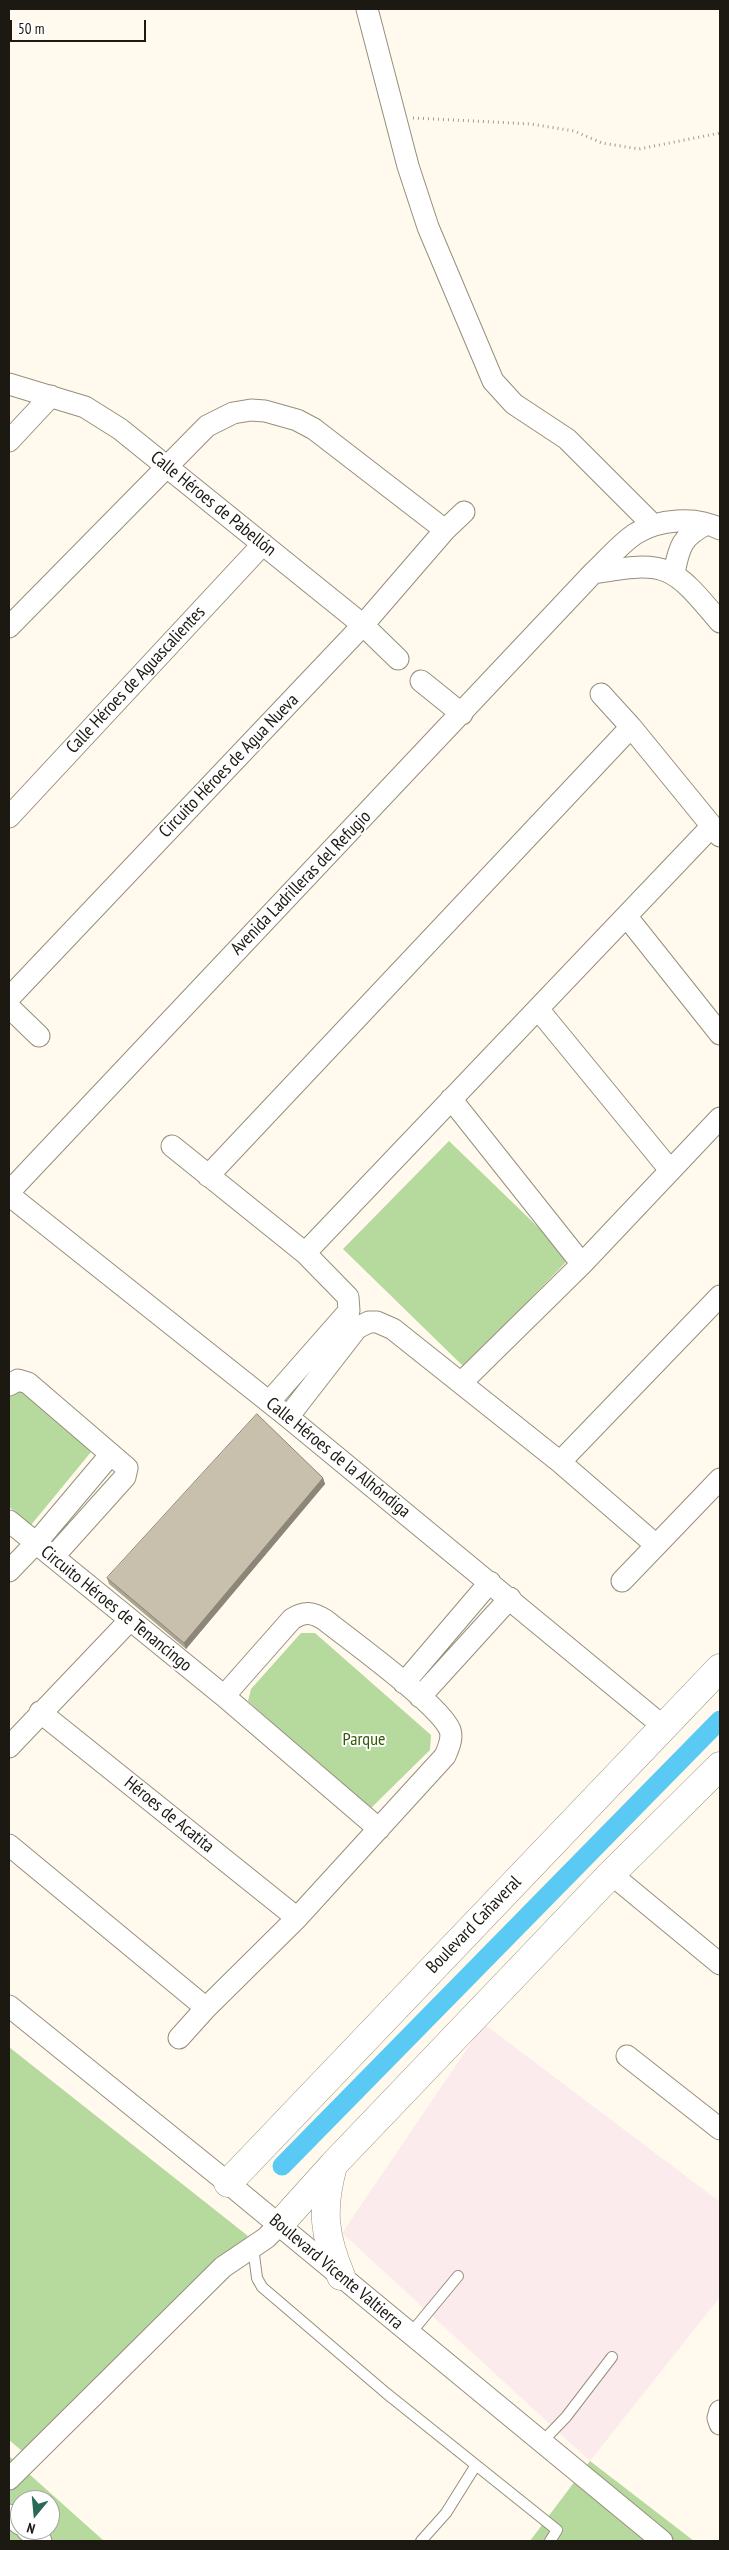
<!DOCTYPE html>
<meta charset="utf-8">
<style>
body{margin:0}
#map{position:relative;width:729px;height:2550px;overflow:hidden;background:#fffaed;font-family:"PT Sans Narrow",sans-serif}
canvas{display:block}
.frame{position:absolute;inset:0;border:10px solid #1c1912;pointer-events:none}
.north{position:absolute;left:10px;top:2490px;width:50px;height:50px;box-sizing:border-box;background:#fff;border:1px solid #a4a3a0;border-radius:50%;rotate:197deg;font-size:14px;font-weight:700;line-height:20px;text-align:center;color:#1c1912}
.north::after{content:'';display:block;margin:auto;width:18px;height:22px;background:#296957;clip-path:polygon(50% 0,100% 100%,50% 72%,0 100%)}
.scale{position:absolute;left:10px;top:20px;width:136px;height:22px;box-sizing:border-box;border:2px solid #1c1912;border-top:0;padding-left:6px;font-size:15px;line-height:18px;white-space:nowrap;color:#1c1912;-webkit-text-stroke:4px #fff;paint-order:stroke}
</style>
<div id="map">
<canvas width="729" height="2550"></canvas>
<div class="frame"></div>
<div class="north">N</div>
<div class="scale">50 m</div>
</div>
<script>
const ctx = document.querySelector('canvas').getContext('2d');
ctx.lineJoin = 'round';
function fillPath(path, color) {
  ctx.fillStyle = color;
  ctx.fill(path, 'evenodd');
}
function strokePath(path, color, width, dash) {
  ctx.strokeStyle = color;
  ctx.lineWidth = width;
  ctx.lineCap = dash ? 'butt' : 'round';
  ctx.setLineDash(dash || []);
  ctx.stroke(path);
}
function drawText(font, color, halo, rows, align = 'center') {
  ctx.font = font + ' "PT Sans Narrow",sans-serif';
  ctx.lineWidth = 4;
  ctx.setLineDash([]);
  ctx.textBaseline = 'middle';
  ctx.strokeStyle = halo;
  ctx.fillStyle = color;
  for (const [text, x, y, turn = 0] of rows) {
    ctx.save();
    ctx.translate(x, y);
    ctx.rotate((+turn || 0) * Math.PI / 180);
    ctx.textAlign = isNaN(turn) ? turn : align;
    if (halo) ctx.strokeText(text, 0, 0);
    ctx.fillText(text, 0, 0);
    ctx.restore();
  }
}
fillPath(new Path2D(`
 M484,2024L720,2202V2297L590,2461L342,2233Z`), '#fcebed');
fillPath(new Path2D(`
 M449,1141L570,1258L464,1367L343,1249Z
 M22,1387L81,1437L91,1452L31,1525L9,1507V1397Z
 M301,1633H315L431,1735L430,1750L369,1810L248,1701L251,1689Z
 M9,2047L248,2236L28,2456L9,2440Z
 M9,2456L104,2541H9ZM20,2500H50V2530H20Z
 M590,2461L694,2541H530Z`), '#b6d99e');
strokePath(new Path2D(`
 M282,2166L720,1720`), '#5acaf4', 19);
const lane = new Path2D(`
 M253,2247L257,2278L262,2287L386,2393L557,2530L550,2541
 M410,2334L458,2276
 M541,2443L566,2417L612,2357
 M421,2541L446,2513L476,2465`);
const street = new Path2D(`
 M367,9L408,166L428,227L493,381L514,404L567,439L653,525
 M9,384L85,407L120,429L363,625L398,659
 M9,441L51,396
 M593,573C668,560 672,565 720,622
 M674,573C679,547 682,536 707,524
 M9,627L207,426L233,413L251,410L265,411L297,420L314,429L445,530
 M421,681L462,714
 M601,694L631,727L720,836
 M9,817L263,544
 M627,917L720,1034
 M9,998L363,625L445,530L464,512
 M9,1007L39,1036
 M538,1009L670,1170
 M451,1099L582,1264
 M172,1146L305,1253L348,1297L349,1311L269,1402
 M208,1176L631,727
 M9,1192L593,573C606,561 620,544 635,534C658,519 696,516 720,529
 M9,1195L288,1417L664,1727
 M305,1253L712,826
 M462,1382L582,1264L720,1118
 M9,1385L18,1380L28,1383L127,1468L125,1477L54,1556
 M288,1417L357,1328L369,1322H377L393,1329L560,1462L656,1545
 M560,1462L720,1296
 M9,1521L224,1696L379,1829
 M9,1571L36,1543L111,1454
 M622,1581L720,1479
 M404,1683L490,1582
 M420,1697L510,1598
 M40,1712L297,1918
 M9,1747L130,1620
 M9,1845L206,2008
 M611,1874L720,1964
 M9,2006L228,2183L662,2541
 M179,2038L206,2008L297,1918L445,1756C448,1749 453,1739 450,1730C439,1704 351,1641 325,1620C312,1612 305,1611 292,1619L224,1696
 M627,2056L720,2129
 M720,2411L718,2418L720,2424
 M9,2479L223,2267L266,2238L279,2225
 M9,2515L20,2524
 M27,2530L41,2541`);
const secondary = new Path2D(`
 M333,2166C321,2209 324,2236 341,2276
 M228,2183L720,1668
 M279,2225L333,2165L611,1874L720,1766`);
strokePath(lane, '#978f7c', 12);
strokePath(street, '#978f7c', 23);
strokePath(secondary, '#978f7c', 29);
strokePath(new Path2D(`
 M413,118L531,124L574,131L602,143L639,149L720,133`), '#9f9b91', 3, [1, 4]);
strokePath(lane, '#fff', 10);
strokePath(street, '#fff', 21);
strokePath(secondary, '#fff', 28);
fillPath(new Path2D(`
 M323,1478L325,1484L186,1649L109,1584L107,1578Z`), '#aca594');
fillPath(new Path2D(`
 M323,1478L325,1484L186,1649L184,1643Z`), '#8c8678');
const building = new Path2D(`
 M257,1414L323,1478L184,1643L107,1578Z`);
fillPath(building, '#c8c0ac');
strokePath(building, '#8c8678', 1);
drawText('18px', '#1c1912', '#fff', [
 ["Calle Héroes de Pabellón",213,504,39],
 ["Calle Héroes de Aguascalientes",136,680,-47],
 ["Circuito Héroes de Agua Nueva",229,766,-46],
 ["Avenida Ladrilleras del Refugio",301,883,-46],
 ["Calle Héroes de la Alhóndiga",338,1458,39],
 ["Circuito Héroes de Tenancingo",116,1609,39],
 ["Héroes de Acatita",169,1815,39],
 ["Boulevard Cañaveral",474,1925,-46],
 ["Boulevard Vicente Valtierra",336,2272,40]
]);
drawText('18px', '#335a01', '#fff', [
 ["Parque",364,1740]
]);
</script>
